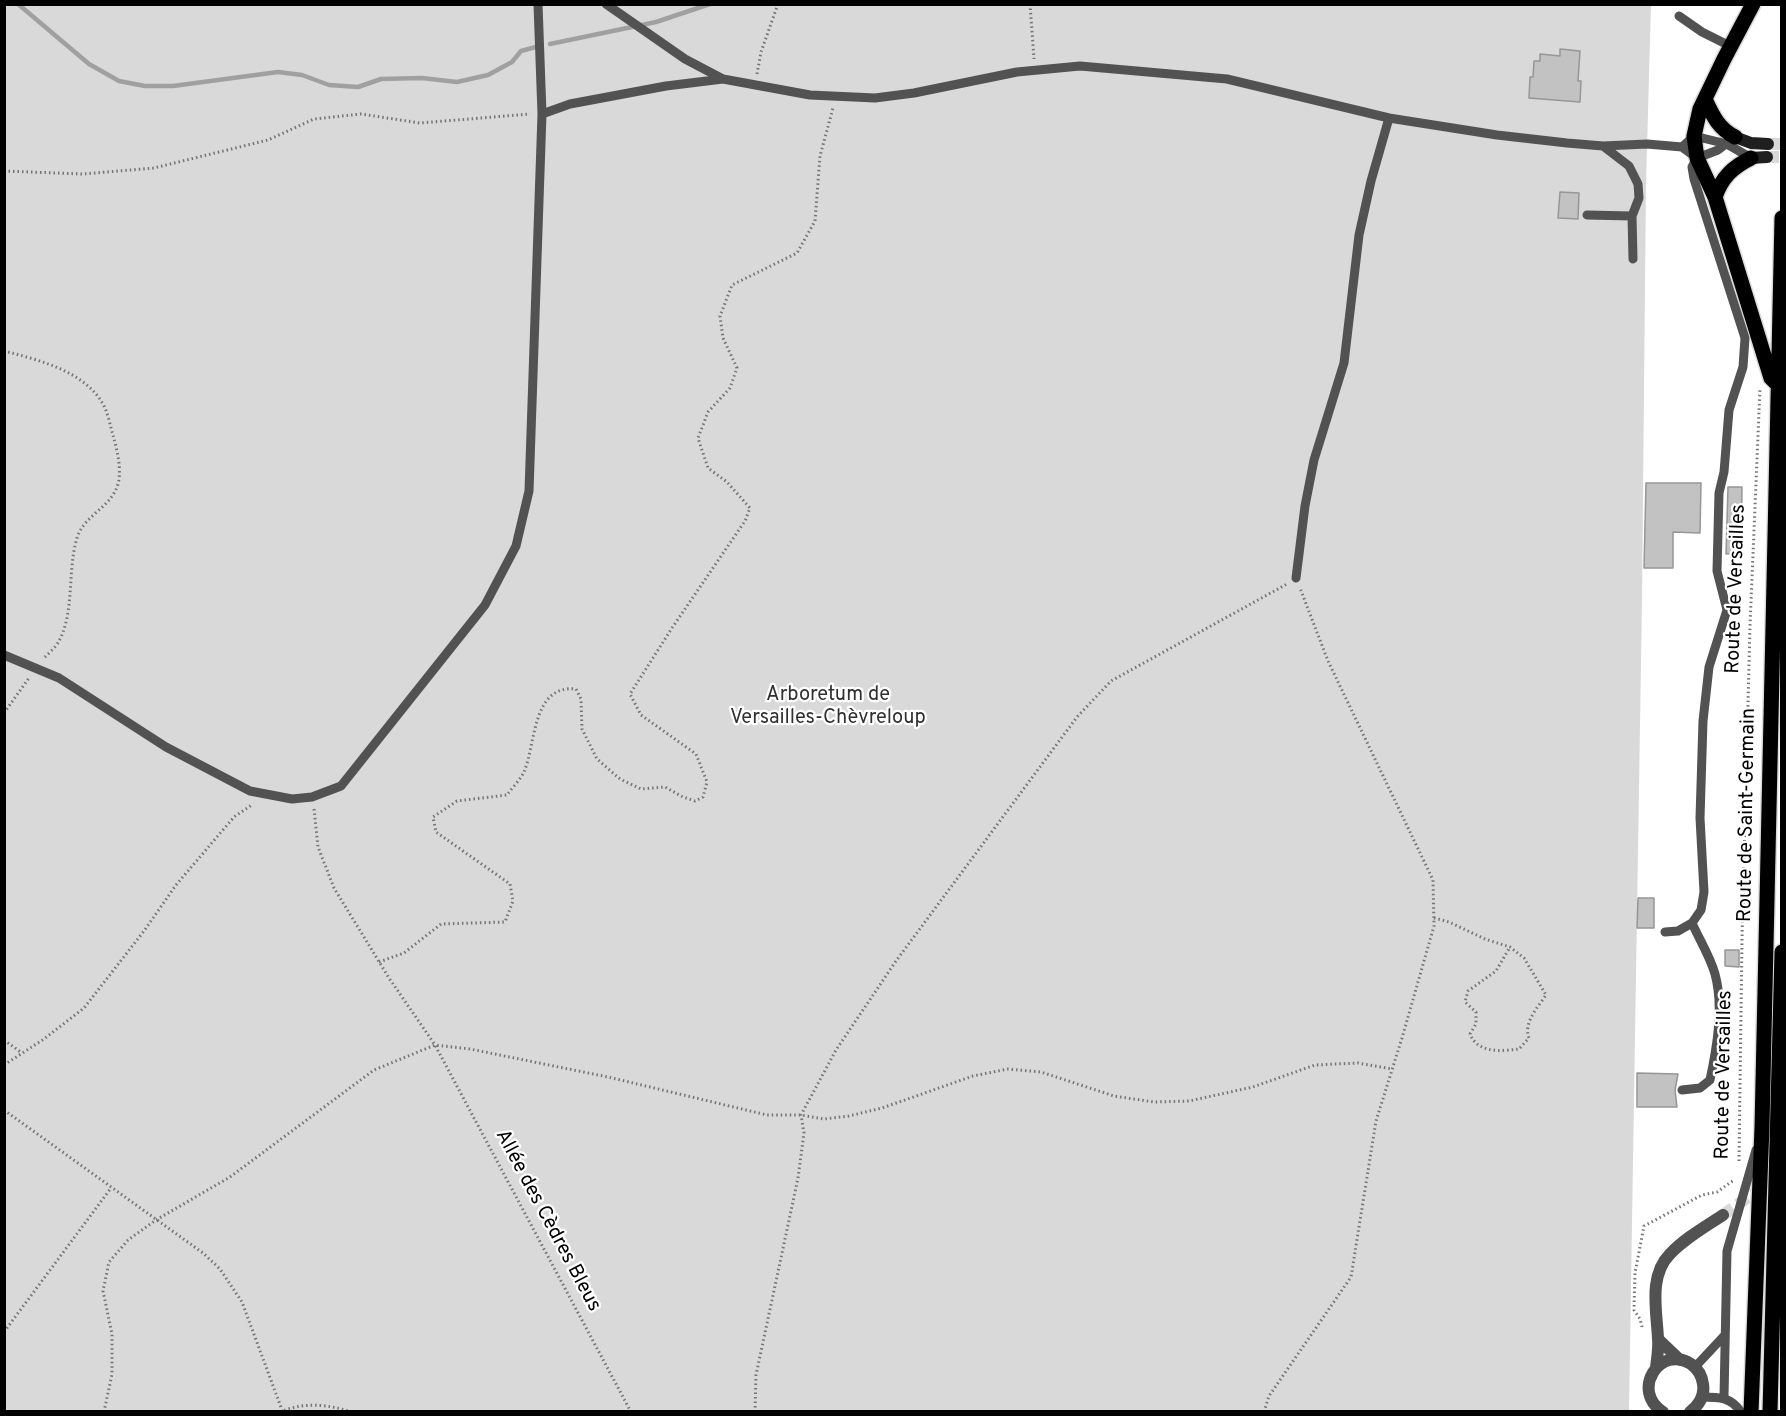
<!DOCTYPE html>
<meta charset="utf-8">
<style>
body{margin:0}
#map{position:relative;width:1786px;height:1416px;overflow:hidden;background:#fff;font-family:Overpass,sans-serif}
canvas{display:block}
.frame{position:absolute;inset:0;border:6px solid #000;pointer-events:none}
</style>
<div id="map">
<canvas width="1786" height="1416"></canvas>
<div class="frame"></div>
</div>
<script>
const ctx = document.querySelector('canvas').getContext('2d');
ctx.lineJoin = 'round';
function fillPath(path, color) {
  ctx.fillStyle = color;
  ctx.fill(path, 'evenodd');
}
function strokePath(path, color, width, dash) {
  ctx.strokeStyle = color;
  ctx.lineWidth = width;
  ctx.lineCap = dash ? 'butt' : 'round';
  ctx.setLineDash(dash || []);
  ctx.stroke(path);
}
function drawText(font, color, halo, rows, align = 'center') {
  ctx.font = font + ' Overpass,sans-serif';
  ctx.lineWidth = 4.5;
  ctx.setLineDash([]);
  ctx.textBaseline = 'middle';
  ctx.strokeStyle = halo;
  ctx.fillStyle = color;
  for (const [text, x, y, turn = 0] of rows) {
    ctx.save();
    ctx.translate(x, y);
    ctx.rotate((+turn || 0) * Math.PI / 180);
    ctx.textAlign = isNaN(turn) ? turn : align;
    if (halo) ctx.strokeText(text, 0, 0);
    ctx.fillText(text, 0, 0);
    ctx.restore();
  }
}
fillPath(new Path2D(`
 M5,5H1651L1646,183L1642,601L1629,1411L5,1412Z`), '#d9d9d9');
strokePath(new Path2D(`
 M18,4L89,64L119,81L145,86H173L278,72L302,75L329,85L358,87L381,79L422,78L457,82L488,75L512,62L521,51L536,47
 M550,44L656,22L710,4`), '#a0a0a0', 4.5);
const building = new Path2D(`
 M1560,49L1580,51L1578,81H1581L1580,102L1529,98L1530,77H1533L1534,61H1540V54L1560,56Z
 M1560,192L1579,193L1578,219L1558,218Z
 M1646,483H1701L1700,533L1673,532V568H1644Z
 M1728,487H1742L1741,553L1726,554Z
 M1638,898H1654V928H1637Z
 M1725,950H1739V967L1725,966Z
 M1637,1073L1678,1074L1675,1090L1677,1107H1637Z`);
fillPath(building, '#c2c2c2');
strokePath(building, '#969696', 1.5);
strokePath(new Path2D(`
 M1723,1215L1764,1186`), '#d9d9d9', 12, [12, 6]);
strokePath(new Path2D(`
 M1768,144H1782
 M1767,157H1782`), '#d9d9d9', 12, [12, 6]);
const primary = new Path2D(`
 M1753,4L1724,59L1700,109L1694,136L1697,158L1715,197L1771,378L1779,386
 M1705,99C1713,116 1718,128 1735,137
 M1715,197C1722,177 1733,167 1751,158
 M1751,1412L1762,1127L1782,218
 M1770,1412L1782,952`);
strokePath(primary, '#dbdbdb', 18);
strokePath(new Path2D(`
 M1030,4L1034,59
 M757,74L761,52L778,4
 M4,171L82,174L154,168L268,140L314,119L361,114L420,123L530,114
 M4,351C39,360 84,371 103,404C108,413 110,425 113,435C117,450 122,469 118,484C111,508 84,515 77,538C67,571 75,611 59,641C56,647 49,653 44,658
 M4,713L29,678
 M314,809L318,847L334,888L389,978L435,1045L631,1412
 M1434,918L1449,922L1485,939L1510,947L1524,958L1546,995C1538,1007 1523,1023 1529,1038L1519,1049C1502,1051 1478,1054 1470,1034L1476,1024V1012L1465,1002L1468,991L1496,971L1510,947
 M379,962L404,953L441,924L505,922L513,901L510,884L436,832L433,817L457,801L507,795C512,788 520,780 524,772C536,744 532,684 576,689L581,699L582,729L597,759L620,779L641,789L665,787L683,797L695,801L703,797L707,782L696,754L641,715L630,694L672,628L745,521L750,508L727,482L708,468L698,438L708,412L730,388L737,368L723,338L720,316L732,285L797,253L815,221L820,156L833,108
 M4,1040L22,1053
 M4,1065L44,1039L84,1008L144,931L176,885L234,817L253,804
 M4,1110L203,1253L220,1269L242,1302L282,1410
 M1739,1161L1742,939L1750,626L1760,388
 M1642,1327L1640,1319L1634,1310L1635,1273L1644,1226L1702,1195L1717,1192L1734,1180
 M4,1332L111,1188
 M104,1412L112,1374V1334L103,1291L109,1262L128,1240L156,1220L230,1177L374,1070L435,1045L470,1049L608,1077L767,1115H801L824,1119L849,1116L882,1108L973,1076L1008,1069L1041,1072L1114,1096L1154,1102L1189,1101L1253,1087L1315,1065L1358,1063L1392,1069
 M280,1412C303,1402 328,1404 351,1412
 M755,1412L756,1375L798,1178L804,1133L801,1115L836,1050L896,961L1077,717L1111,681L1287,584
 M1264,1412L1269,1396L1351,1277L1376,1121L1402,1038L1434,926L1433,880L1328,661L1300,588`), '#747474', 3, [1.5, 3]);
strokePath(new Path2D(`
 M606,4L685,59L723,79
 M1679,16L1702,32L1730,46
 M542,114L570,104L666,86L723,79L810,95L875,98L914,93L1017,72L1080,66L1227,79L1389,118L1497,135L1567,143L1603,146L1647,144L1682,147L1697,158L1718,150L1735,137
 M1603,146L1629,166L1638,184L1639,198L1632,216L1633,259
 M1682,147L1694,136L1727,144L1751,158
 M1587,215L1632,216
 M1296,578L1305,506L1314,460L1344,363L1359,235L1371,181L1389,118
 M4,655L59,678L166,747L250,791L292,799L312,797L341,786L485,605L516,546L529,491L542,114L538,4
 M1665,932L1678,931L1692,923L1701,910L1704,892L1700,818L1703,721L1709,667L1727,610L1717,571L1719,493L1724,472L1729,410L1743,367L1745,338L1694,179L1692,167L1697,158
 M1682,1090L1700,1088L1710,1080C1717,1047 1724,1007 1715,974C1710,956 1699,939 1692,923
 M1695,1367L1724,1336
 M1702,1397C1719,1397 1731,1397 1741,1412
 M1724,1397L1727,1251L1756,1150`), '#525252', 9);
strokePath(new Path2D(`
 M1658,1339L1680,1360
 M1656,1368C1657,1358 1659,1348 1658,1339C1657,1312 1648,1276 1670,1254C1685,1238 1705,1227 1723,1215
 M1663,1412C1630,1391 1660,1344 1691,1364C1698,1369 1702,1376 1703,1384C1705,1396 1699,1405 1690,1412`), '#525252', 12);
strokePath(new Path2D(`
 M1735,137L1751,143L1768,144
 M1751,158L1767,157`), '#1f1f1f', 12);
strokePath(primary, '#000', 15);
drawText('20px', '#000', '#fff', [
 ["Route de Versailles",1737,589,-88],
 ["Route de Saint-Germain",1748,815,-89],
 ["Route de Versailles",1725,1075,-89],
 ["Allée des Cèdres Bleus",547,1221,62]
]);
drawText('20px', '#303030', '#fff', [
 ["Arboretum de",828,696],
 ["Versailles-Chèvreloup",828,719]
]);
</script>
